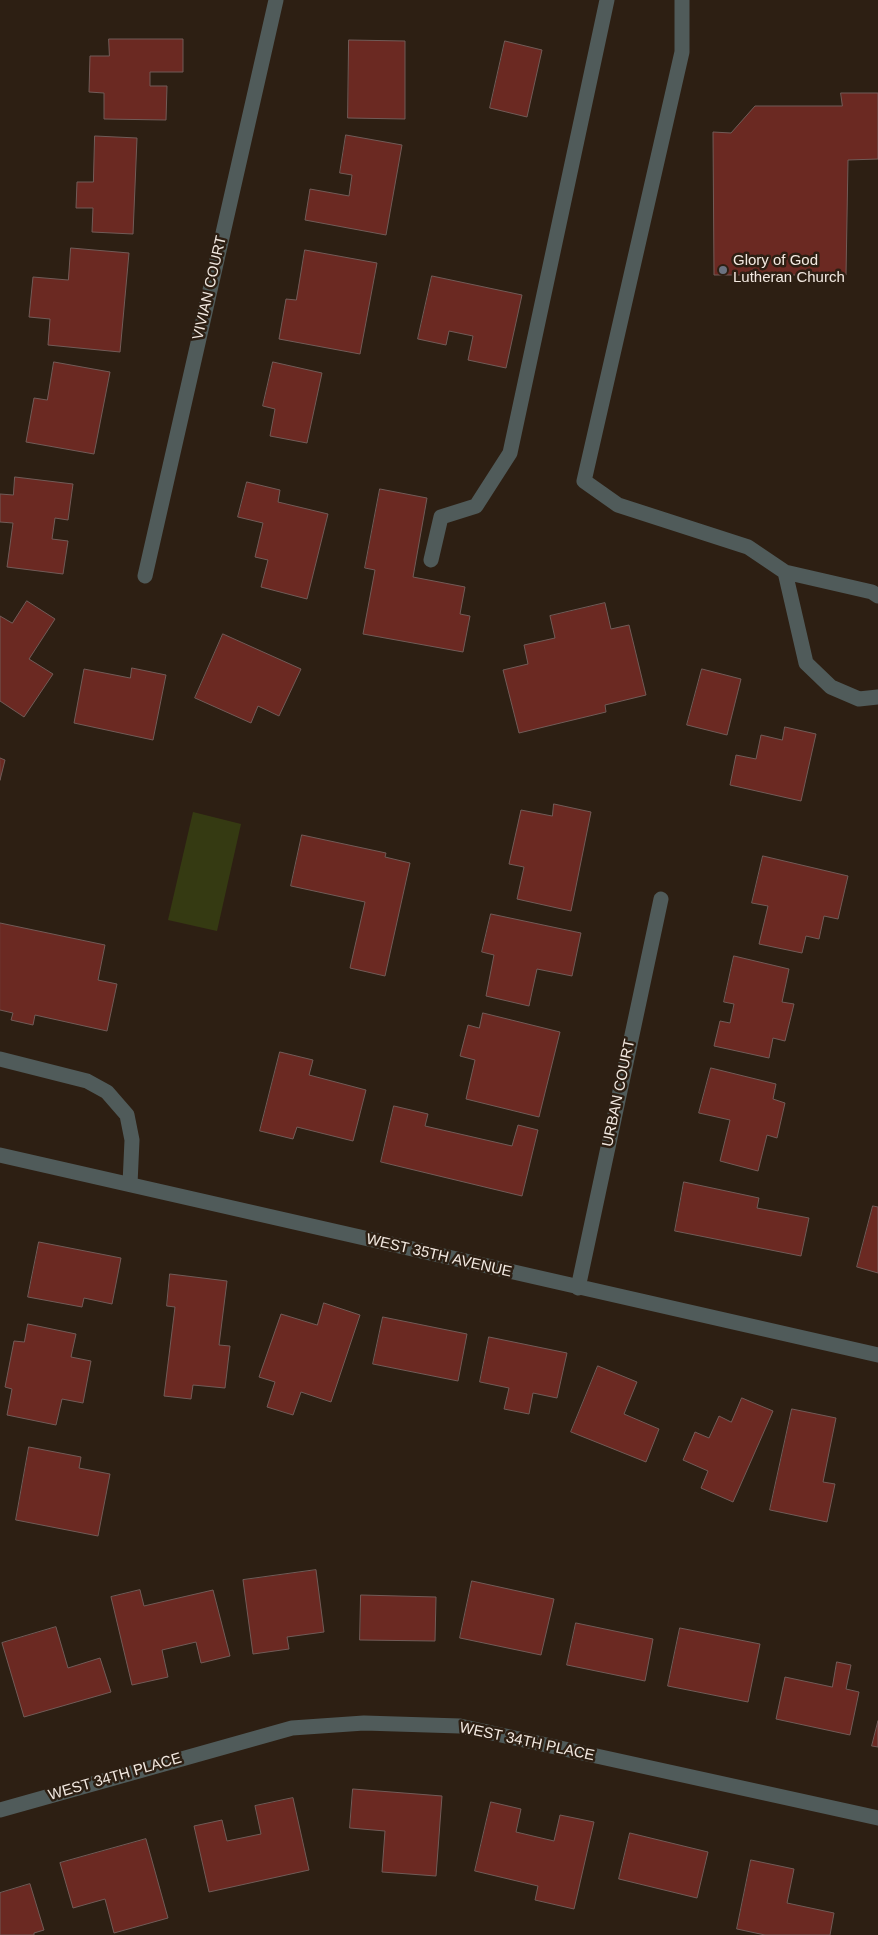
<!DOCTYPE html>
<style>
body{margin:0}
canvas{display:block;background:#2d1f13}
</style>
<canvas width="878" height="1935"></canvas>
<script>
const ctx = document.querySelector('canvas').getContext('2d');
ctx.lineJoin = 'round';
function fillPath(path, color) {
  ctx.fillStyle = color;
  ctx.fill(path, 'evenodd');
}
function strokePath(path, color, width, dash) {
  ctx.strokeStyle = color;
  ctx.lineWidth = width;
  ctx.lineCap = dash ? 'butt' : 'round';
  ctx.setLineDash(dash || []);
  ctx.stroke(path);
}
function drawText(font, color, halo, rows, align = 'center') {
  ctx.font = font + ' Arial,sans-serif';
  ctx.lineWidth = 5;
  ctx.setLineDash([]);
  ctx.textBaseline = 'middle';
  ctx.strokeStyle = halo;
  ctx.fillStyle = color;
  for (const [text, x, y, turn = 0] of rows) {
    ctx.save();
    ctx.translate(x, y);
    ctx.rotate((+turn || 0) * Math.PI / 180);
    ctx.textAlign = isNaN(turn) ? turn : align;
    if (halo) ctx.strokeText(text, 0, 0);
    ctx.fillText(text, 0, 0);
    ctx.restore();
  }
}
fillPath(new Path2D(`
 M193,812L241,824L217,931L168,920Z`), '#353a12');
const building = new Path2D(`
 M109,39H183V72H150V86H167L166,120L104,119V93L89,92L90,56H109Z
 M349,40L405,41V119L348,118Z
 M505,41L542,50L527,117L490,108Z
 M841,93H878V159L848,160L846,275H714L713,132L731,133L755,106H842Z
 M346,135L402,145L386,235L305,220L310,189L349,196L352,175L340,173Z
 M95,136L137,138L133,234L92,232L93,208H76L77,182H93Z
 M71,248L129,253L120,352L48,345L50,319L29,317L33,277L68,280Z
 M305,250L377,263L360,354L279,339L286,299L296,300Z
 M432,276L522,295L506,368L468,360L473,336L449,331L446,345L418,339Z
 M54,362L110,372L94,454L26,442L34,398L47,400Z
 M273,362L322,373L307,443L270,436L275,409L263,406Z
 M15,477L73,484L68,520L55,518L52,539L68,541L63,574L7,567L13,523L0,522V494L13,495Z
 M247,482L280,490L278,502L328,514L307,599L261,587L268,560L255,557L263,523L238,517Z
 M380,489L427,498L413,577L465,587L460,614L470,616L463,652L363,634L375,570L365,568Z
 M27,601L55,619L29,659L53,674L24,717L0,701V616L12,623Z
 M605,603L611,629L629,625L646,695L605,705L606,712L519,733L503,670L528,664L524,645L555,638L550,616Z
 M223,634L301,669L279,716L258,706L251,723L195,698Z
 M132,668L166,675L153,740L74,723L84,669L130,678Z
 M702,669L741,679L727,735L687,725Z
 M785,727L816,734L801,801L730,785L736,755L756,759L761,735L782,740Z
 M0,758L5,760L0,780Z
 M554,804L591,812L571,911L517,899L524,867L509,864L521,810L552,816Z
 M302,835L386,853L385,857L410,863L385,976L350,968L365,902L291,886Z
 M763,856L848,876L838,919L824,916L819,939L806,936L802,953L759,944L768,906L752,903Z
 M491,914L581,933L572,976L537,969L529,1006L486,996L494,955L482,952Z
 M0,923L105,945L98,980L117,984L107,1031L35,1015L33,1025L11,1020L13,1013L0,1010Z
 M734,956L789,969L782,1002L794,1004L785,1041L773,1038L769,1058L714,1046L720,1021L730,1023L734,1004L724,1002Z
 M483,1013L560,1032L539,1117L466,1099L475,1060L460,1056L468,1025L479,1028Z
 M280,1052L313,1060L309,1075L366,1090L353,1141L297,1127L293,1139L260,1131Z
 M711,1068L776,1084L773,1099L785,1103L777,1138L767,1135L758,1171L720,1161L730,1120L699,1113Z
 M394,1106L428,1114L425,1126L512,1146L518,1125L538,1130L522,1196L381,1162Z
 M684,1182L759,1198L757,1208L809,1218L801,1256L675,1231Z
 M873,1206L878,1207V1273L857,1267Z
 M39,1242L121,1258L112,1304L84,1298L82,1307L28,1297Z
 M170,1274L227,1281L219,1345L230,1346L225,1388L193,1385L191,1399L164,1396L175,1307L167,1306Z
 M324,1303L360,1315L331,1402L301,1392L293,1415L267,1407L275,1382L259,1377L281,1314L317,1325Z
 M383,1317L467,1334L458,1381L373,1364Z
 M28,1324L76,1334L71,1357L91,1361L83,1403L62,1399L56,1425L7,1415L12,1389L5,1387L14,1341L24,1342Z
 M489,1337L567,1353L557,1398L533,1393L529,1414L504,1409L509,1388L480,1382Z
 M598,1366L637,1382L624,1414L659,1429L646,1462L571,1432Z
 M742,1398L773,1411L733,1502L701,1488L708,1471L683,1460L695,1432L709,1438L719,1416L731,1422Z
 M792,1409L836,1418L823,1482L835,1484L827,1522L770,1510Z
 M29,1447L81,1457L79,1468L110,1474L98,1536L16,1520Z
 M316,1570L324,1632L287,1637L289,1649L253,1654L243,1580Z
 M472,1581L554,1599L541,1655L460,1638Z
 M140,1590L144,1606L213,1590L230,1656L201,1663L196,1642L162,1650L168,1677L132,1685L111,1597Z
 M361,1595L436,1597L435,1641L360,1640Z
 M576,1623L653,1639L645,1681L567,1665Z
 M56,1627L68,1668L100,1658L111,1692L24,1717L2,1643Z
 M680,1628L760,1644L748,1702L668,1686Z
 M837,1662L851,1665L846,1689L859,1692L850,1735L776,1719L785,1677L832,1687Z
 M878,1721V1747L872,1746Z
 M353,1789L442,1796L436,1876L382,1872L385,1831L350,1828Z
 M293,1798L309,1870L209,1892L194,1826L222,1820L227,1841L261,1834L255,1806Z
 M491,1802L521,1809L516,1832L554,1841L560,1815L594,1822L574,1909L535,1900L538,1886L475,1871Z
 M630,1833L708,1852L697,1898L619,1879Z
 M146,1839L168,1918L114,1933L105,1899L73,1908L60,1863Z
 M751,1860L794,1869L787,1903L834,1913L830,1935H765L737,1929Z
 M30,1884L44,1930L34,1933V1935H0V1893Z`);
fillPath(building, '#6b2922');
strokePath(building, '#715b57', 1);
strokePath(new Path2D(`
 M682,0V52L584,481L618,505L748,547L785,572L872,592L878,596
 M431,560L441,517L476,506L510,453L607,0
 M785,572L806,663L831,687L859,699L878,697
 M145,576L276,0
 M0,1059L87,1081L107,1092L127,1115L132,1140L130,1184
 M0,1155L878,1355
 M578,1288L661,899
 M0,1810L292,1728L364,1723L460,1726L878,1818`), '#505b5a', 15);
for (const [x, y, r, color] of [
 [723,270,5,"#6b7280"]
]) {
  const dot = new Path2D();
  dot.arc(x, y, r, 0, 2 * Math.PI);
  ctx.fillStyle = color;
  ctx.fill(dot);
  strokePath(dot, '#2d1f13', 2);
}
drawText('15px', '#f3e9e1', '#2d1f13', [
 ["Glory of God",733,261],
 ["Lutheran Church",733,278]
], 'left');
drawText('15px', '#f3e9e1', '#2d1f13', [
 ["VIVIAN COURT",210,288,-77],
 ["URBAN COURT",619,1093,-78],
 ["WEST 35TH AVENUE",439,1256,13],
 ["WEST 34TH PLACE",527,1742,12],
 ["WEST 34TH PLACE",115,1777,-16]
]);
</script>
